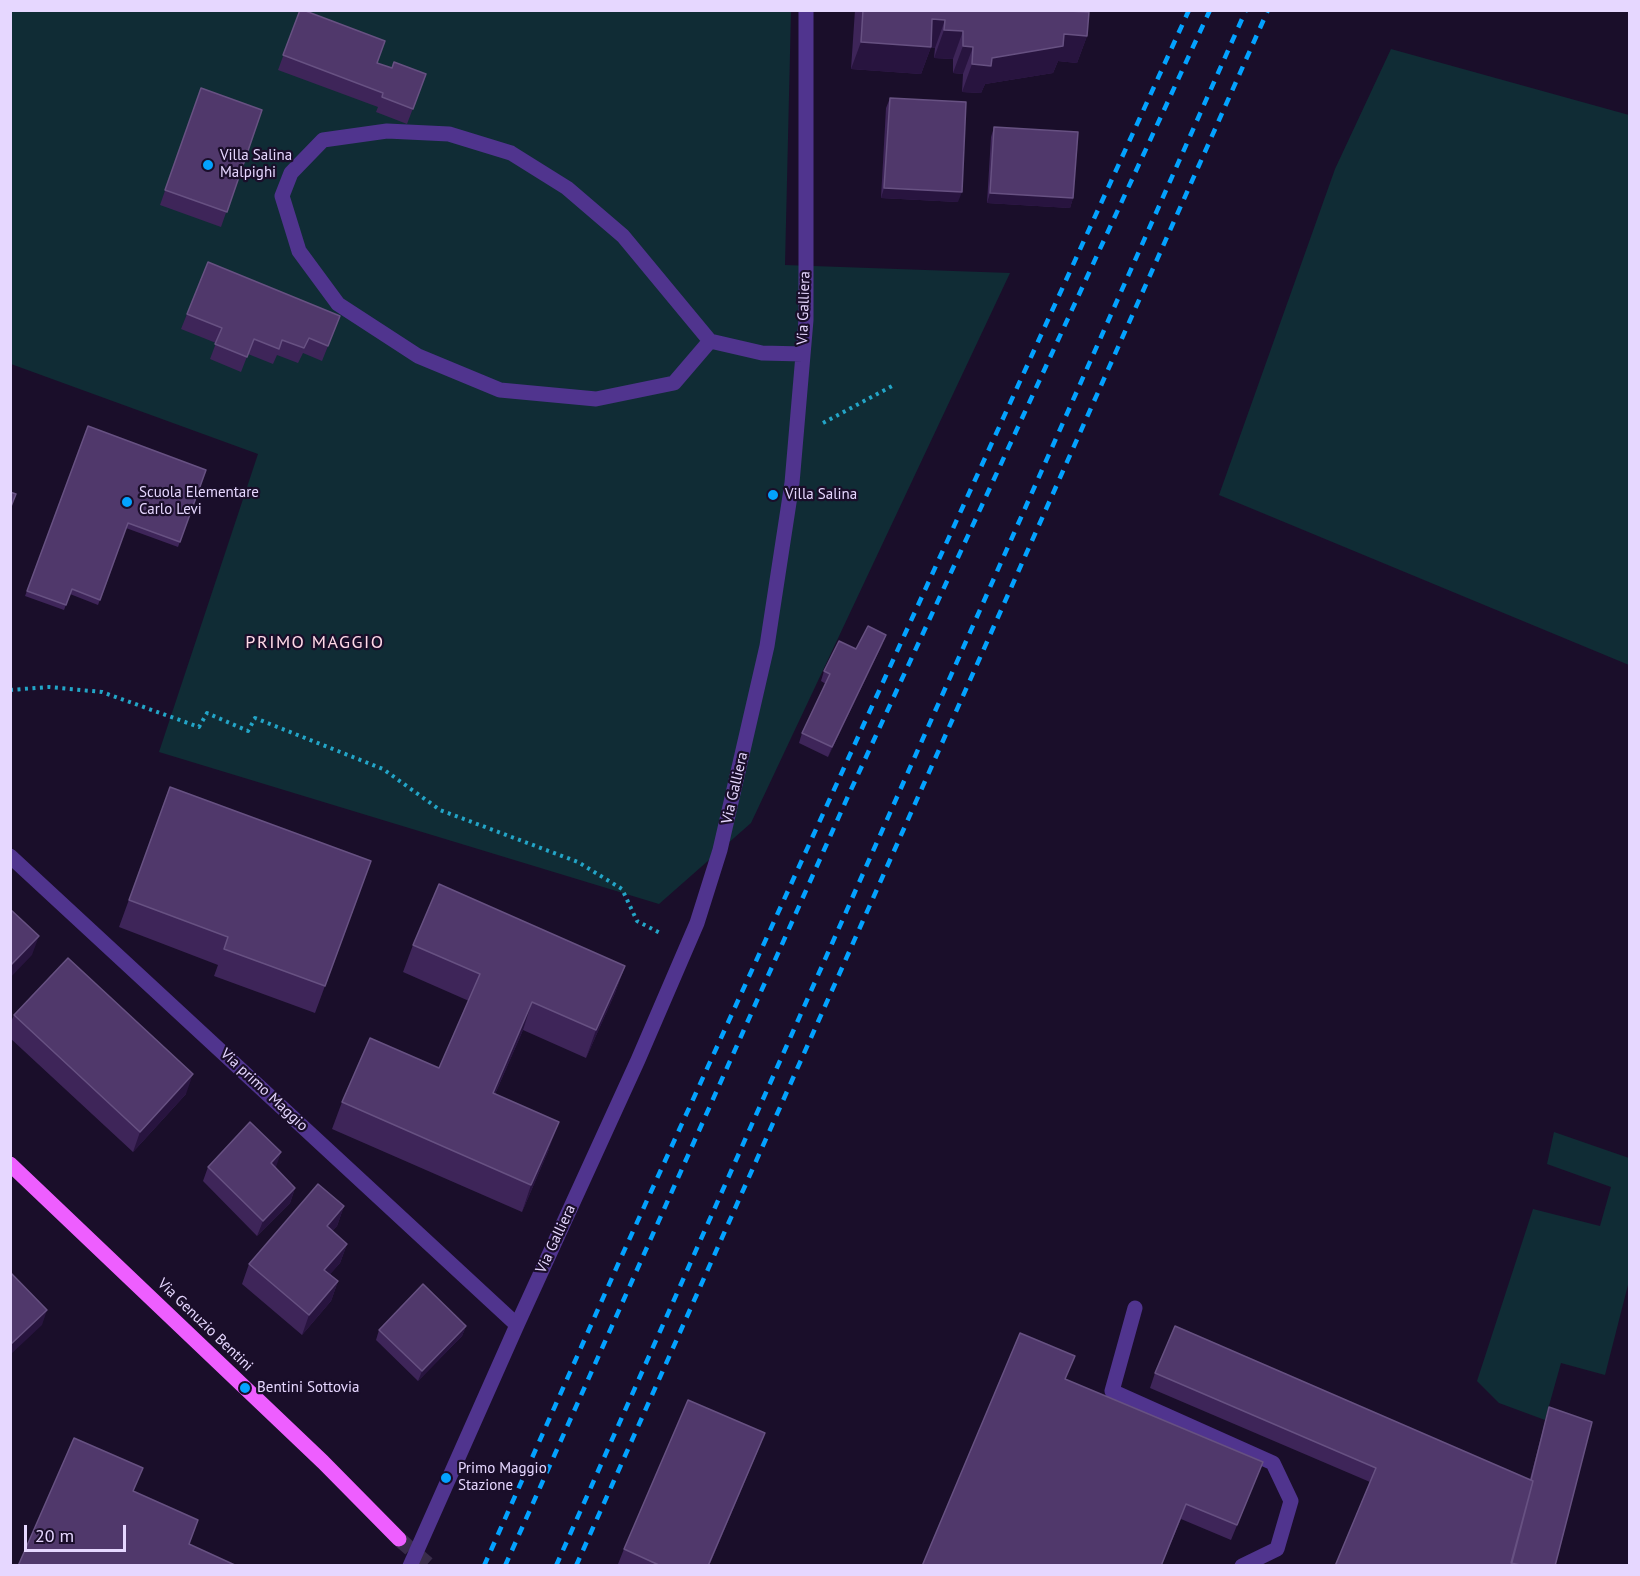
<!DOCTYPE html>
<style>
body{margin:0}
#map{position:relative;width:1640px;height:1576px;overflow:hidden;background:#1a0e2a;font-family:"PT Sans",sans-serif}
canvas{display:block}
.frame{position:absolute;inset:0;border:12px solid #e6d7ff;pointer-events:none}
.scale{position:absolute;left:24px;top:1525px;width:102px;height:27px;box-sizing:border-box;border:3px solid #e6d7ff;border-top:0;padding-left:8px;font-size:18px;line-height:21px;white-space:nowrap;color:#e6d7ff;-webkit-text-stroke:4px #1a0e2a;paint-order:stroke}
</style>
<div id="map">
<canvas width="1640" height="1576"></canvas>
<div class="frame"></div>
<div class="scale">20 m</div>
</div>
<script>
const ctx = document.querySelector('canvas').getContext('2d');
ctx.lineJoin = 'round';
function fillPath(path, color) {
  ctx.fillStyle = color;
  ctx.fill(path, 'evenodd');
}
function strokePath(path, color, width, dash) {
  ctx.strokeStyle = color;
  ctx.lineWidth = width;
  ctx.lineCap = dash ? 'butt' : 'round';
  ctx.setLineDash(dash || []);
  ctx.stroke(path);
}
function drawText(font, color, halo, rows, align = 'center') {
  ctx.font = font + ' "PT Sans",sans-serif';
  ctx.lineWidth = 4.5;
  ctx.setLineDash([]);
  ctx.textBaseline = 'middle';
  ctx.strokeStyle = halo;
  ctx.fillStyle = color;
  for (const [text, x, y, turn = 0] of rows) {
    ctx.save();
    ctx.translate(x, y);
    ctx.rotate((+turn || 0) * Math.PI / 180);
    ctx.textAlign = isNaN(turn) ? turn : align;
    if (halo) ctx.strokeText(text, 0, 0);
    ctx.fillText(text, 0, 0);
    ctx.restore();
  }
}
fillPath(new Path2D(`
 M10,11H791L785,265L1010,273L751,823L659,904L159,752L258,454L11,364Z
 M1391,49L1629,115V665L1219,495L1335,169Z
 M1554,1132L1629,1158V1281L1605,1375L1561,1363L1545,1420L1499,1403L1477,1381L1533,1209L1600,1226L1611,1187L1547,1164Z`), '#102c35');
strokePath(new Path2D(`
 M399,1539L430,1566`), '#392c4a', 15, [15, 8]);
strokePath(new Path2D(`
 M823,423L894,385
 M10,690L49,687L102,692L199,727L207,713L248,731L255,718L383,769L440,810L578,862L622,889L637,921L662,934`), '#23a5c7', 4, [3, 4.5]);
strokePath(new Path2D(`
 M710,341L623,236L567,188L511,153L449,134L387,131L323,140L291,173L282,196L299,251L338,304L418,356L500,390L596,399L674,383L710,341L762,353L803,354
 M10,856L517,1325
 M1135,1308L1112,1391L1273,1463L1291,1501L1277,1549L1242,1566
 M410,1566L517,1325L638,1060L697,923L720,850L767,646L792,483L806,320V10`), '#50348e', 15);
strokePath(new Path2D(`
 M10,1164L323,1462L399,1539`), '#ee5eff', 15);
strokePath(new Path2D(`
 M484,1566L619,1262L1189,10
 M505,1566L849,794L1210,10
 M556,1566L1246,10
 M576,1566L1268,10`), '#03a2ff', 4.5, [9, 8]);
fillPath(new Path2D(`
 M300,10L377,63L392,68L426,74L407,124L376,112L378,107L278,70Z
 M855,10H1068L1087,36L1077,63L1058,61L1053,73L985,84L981,93L962,92L963,74L953,73V59L934,58L935,48L931,47L921,74L851,69Z
 M201,88L262,110L221,227L160,205Z
 M890,98L958,202L881,198L886,108Z
 M994,127L1073,198L1070,208L987,203L991,137Z
 M187,314L340,316L322,361L303,353L298,363L277,355L273,364L248,354L241,372L210,359L216,343L181,329Z
 M88,426L206,470L178,547L126,528L98,605L70,594L64,610L25,596Z
 M886,635L882,645L828,757L799,743L802,733L826,684L821,681L824,671L856,649Z
 M170,787L371,861L315,1013L214,976L218,965L119,927Z
 M413,945L625,966L615,993L586,1058L523,1030L495,1094L549,1149L522,1212L332,1129L342,1102L439,1068L469,1001L403,972Z
 M14,1015L186,1094L133,1152L10,1038V1024Z
 M208,1167H275L295,1188L290,1203L257,1236L203,1181Z
 M344,1206L337,1226L332,1231L347,1244L340,1263L330,1274L338,1281L331,1301L302,1335L242,1284L249,1264Z
 M466,1326L462,1336L418,1381L376,1340L379,1330Z
 M1155,1373L1530,1479L1549,1407L1555,1566H1335L1370,1482L1150,1388Z
 M1066,1380L1263,1462L1231,1540L1181,1519L1161,1566H922Z
 M765,1433L759,1448L709,1566H621L618,1564L624,1549Z`), '#3e2559');
fillPath(new Path2D(`
 M932,19L945,20L935,48L931,47L921,74L851,69L861,42Z
 M944,30L963,31L953,59L934,58Z
 M1064,34L1087,36L1077,63L1058,61L1053,73L985,84L981,93L962,92L972,64Z
 M963,46L973,47L963,74L953,73Z
 M884,188L962,192L958,202L881,198Z
 M990,193L1073,198L1070,208L987,203Z
 M886,635L882,645L828,757L832,747Z
 M39,936L32,955L10,978V966Z
 M625,966L615,993L586,1058L596,1030Z
 M532,1002L523,1030L483,1121L493,1093Z
 M193,1074L186,1094L133,1152L140,1132Z
 M559,1122L549,1149L522,1212L531,1185Z
 M281,1152L276,1167L265,1178L271,1163Z
 M295,1188L290,1203L257,1236L263,1221Z
 M344,1206L337,1226L320,1246L327,1226Z
 M347,1244L340,1263L317,1289L324,1270Z
 M338,1281L331,1301L302,1335L309,1315Z
 M47,1310L42,1325L10,1355V1345Z
 M466,1326L462,1336L418,1381L422,1371Z
 M765,1433L759,1448L709,1566H708Z`), '#28143f');
const building = new Path2D(`
 M300,10H303L385,41L377,63L392,68L394,62L426,74L413,109L382,97L383,93L283,55Z
 M863,10H1068V11L1089,12L1087,36L1064,34L1063,46L992,58L991,66L972,64L973,47L963,46V31L944,30L945,20L932,19L931,47L861,42Z
 M201,88L262,110L227,212L165,190Z
 M890,98L966,102L962,192L884,188Z
 M994,127L1078,132L1073,198L990,193Z
 M208,262L340,316L328,346L309,338L304,348L282,340L279,349L254,339L247,357L215,344L222,328L187,314Z
 M88,426L206,470L180,542L128,523L100,600L72,589L66,605L27,591Z
 M10,492L16,494L10,509Z
 M868,626L886,635L832,747L802,733L830,674L824,671L839,641L856,649Z
 M170,787L371,861L325,986L224,949L228,937L129,900Z
 M439,884L625,966L596,1030L532,1002L493,1093L559,1122L531,1185L342,1102L370,1038L439,1068L480,974L413,945Z
 M10,909L39,936L10,966Z
 M68,958L193,1074L140,1132L14,1015Z
 M250,1122L281,1152L271,1163L295,1188L263,1221L208,1167Z
 M318,1184L344,1206L327,1226L347,1244L324,1270L338,1281L309,1315L249,1264Z
 M10,1272L47,1310L10,1345Z
 M423,1284L466,1326L422,1371L379,1330Z
 M1175,1326L1533,1481L1511,1566H1335L1376,1468L1155,1373Z
 M1020,1333L1075,1356L1065,1379L1263,1462L1237,1525L1186,1504L1161,1566H922Z
 M688,1400L765,1433L708,1566H661L624,1549Z
 M1549,1407L1592,1422L1555,1566H1525L1511,1563L1533,1481L1531,1480Z
 M74,1438L143,1468L133,1491L198,1520L189,1544L237,1566H18Z`);
fillPath(building, '#50386b');
strokePath(building, '#675182', 1.5);
for (const [x, y, r, color] of [
 [208,165,6,"#03a2ff"],
 [773,495,6,"#03a2ff"],
 [127,502,6,"#03a2ff"],
 [245,1388,6,"#03a2ff"],
 [446,1478,6,"#03a2ff"]
]) {
  const dot = new Path2D();
  dot.arc(x, y, r, 0, 2 * Math.PI);
  ctx.fillStyle = color;
  ctx.fill(dot);
  strokePath(dot, '#1a0e2a', 2);
}
drawText('15px', '#e6d7ff', '#1a0e2a', [
 ["Villa Salina",220,156],
 ["Malpighi",220,173],
 ["Scuola Elementare",139,493],
 ["Carlo Levi",139,510],
 ["Villa Salina",785,495],
 ["Bentini Sottovia",257,1388],
 ["Primo Maggio",458,1469],
 ["Stazione",458,1486]
], 'left');
drawText('15px', '#e6d7ff', '#1a0e2a', [
 ["Via Galliera",804,308,-88],
 ["Via Galliera",735,788,-77],
 ["Via primo Maggio",264,1090,43],
 ["Via Galliera",556,1239,-65],
 ["Via Genuzio Bentini",205,1325,44]
]);
ctx.letterSpacing = '1.5px';
drawText('18px', '#ffd9e7', '#1a0e2a', [
 ["PRIMO MAGGIO",315,643]
]);
ctx.letterSpacing = '0px';
</script>
